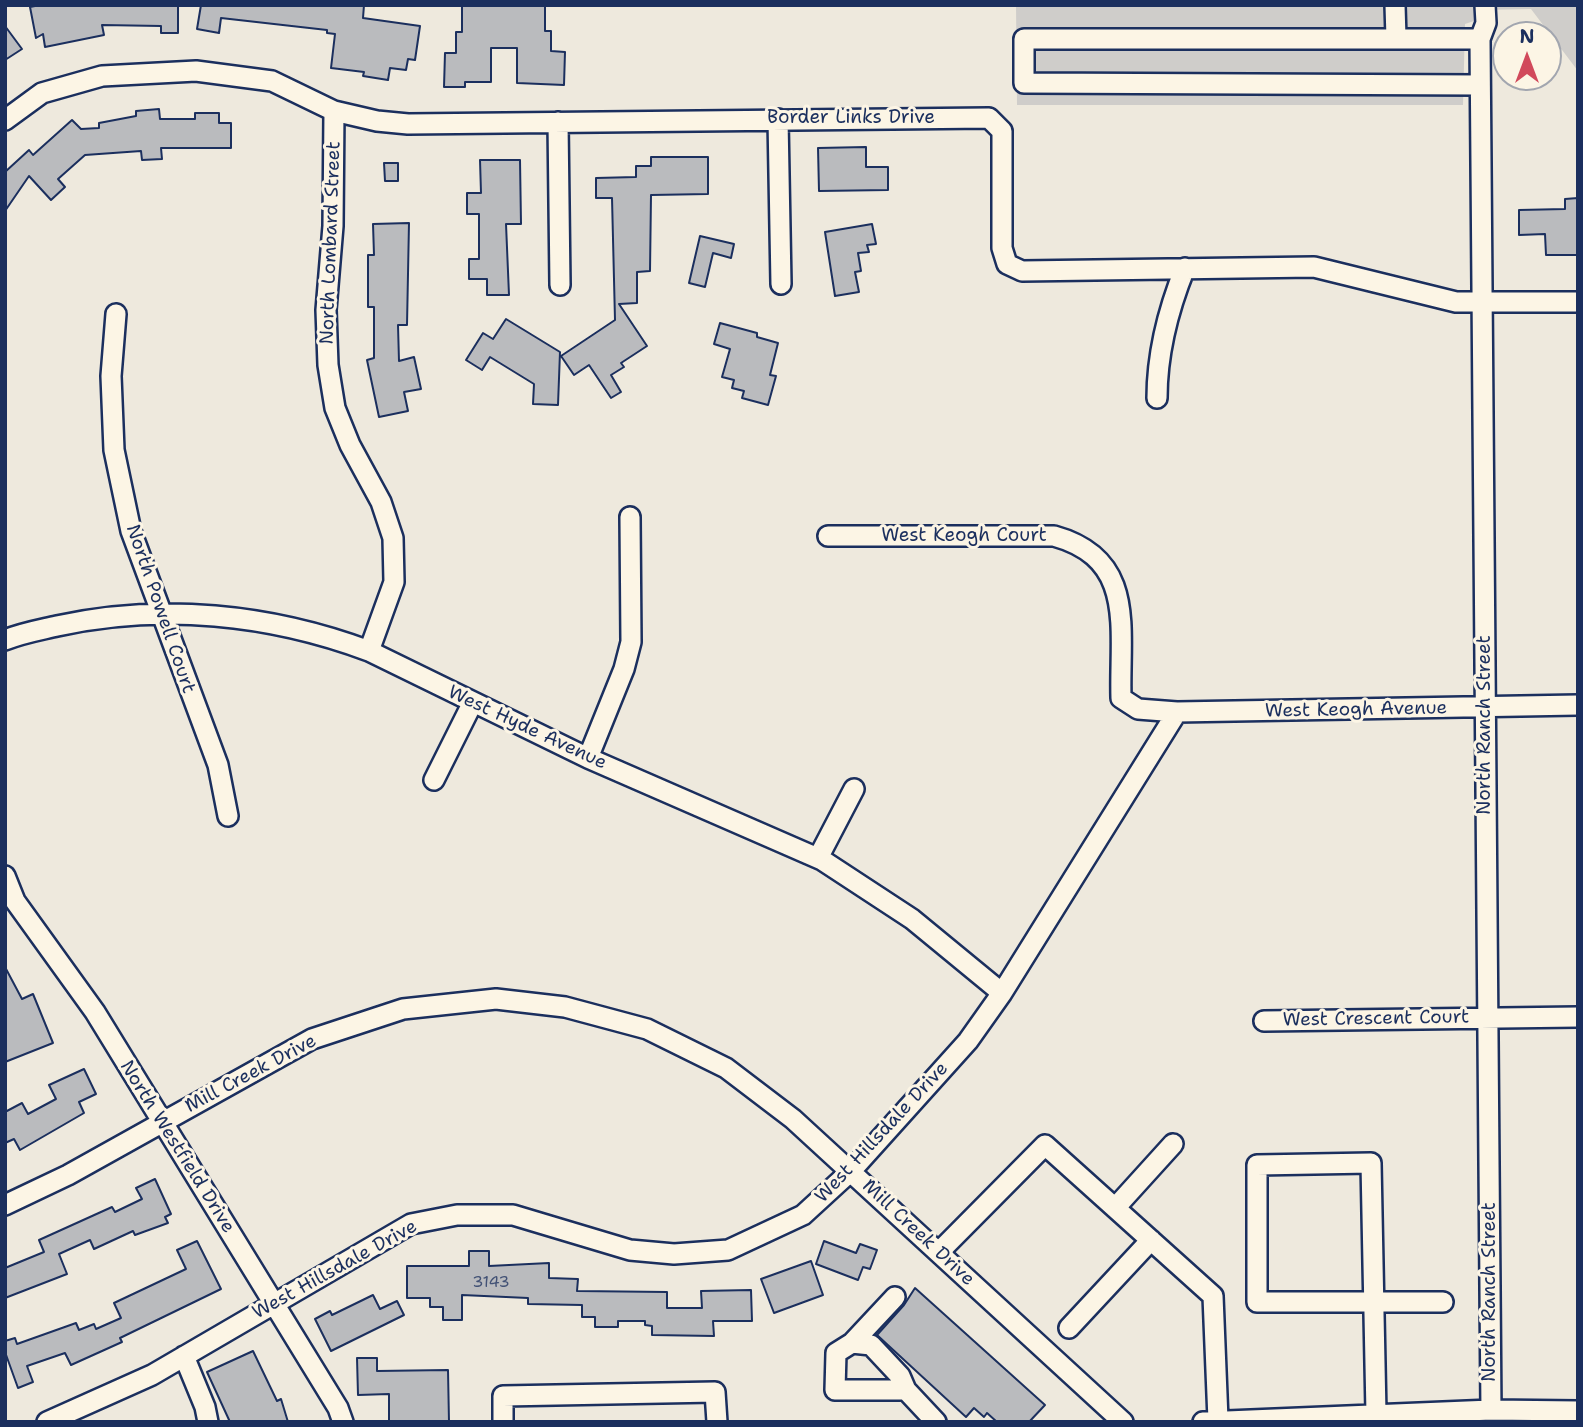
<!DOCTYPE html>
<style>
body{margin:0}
#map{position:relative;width:1583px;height:1427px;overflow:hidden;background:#eee9dd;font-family:"Shantell Sans",sans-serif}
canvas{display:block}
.frame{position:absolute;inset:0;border:7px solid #1b2f5e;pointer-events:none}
.north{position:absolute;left:1492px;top:21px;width:70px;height:70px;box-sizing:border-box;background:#fcf5e5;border:2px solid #a2a6af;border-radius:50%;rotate:0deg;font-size:19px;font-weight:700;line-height:28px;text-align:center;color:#1b2f5e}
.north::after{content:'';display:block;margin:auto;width:24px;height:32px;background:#d1495b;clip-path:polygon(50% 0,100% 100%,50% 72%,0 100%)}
</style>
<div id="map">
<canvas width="1583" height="1427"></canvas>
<div class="frame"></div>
<div class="north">N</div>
</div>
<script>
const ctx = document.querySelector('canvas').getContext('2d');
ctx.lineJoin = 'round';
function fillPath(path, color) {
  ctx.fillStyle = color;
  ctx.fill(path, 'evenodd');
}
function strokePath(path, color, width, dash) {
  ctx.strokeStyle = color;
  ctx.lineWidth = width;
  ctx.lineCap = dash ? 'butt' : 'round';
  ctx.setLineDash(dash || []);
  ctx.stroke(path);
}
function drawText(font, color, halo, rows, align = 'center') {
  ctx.font = font + ' "Shantell Sans",sans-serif';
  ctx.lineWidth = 6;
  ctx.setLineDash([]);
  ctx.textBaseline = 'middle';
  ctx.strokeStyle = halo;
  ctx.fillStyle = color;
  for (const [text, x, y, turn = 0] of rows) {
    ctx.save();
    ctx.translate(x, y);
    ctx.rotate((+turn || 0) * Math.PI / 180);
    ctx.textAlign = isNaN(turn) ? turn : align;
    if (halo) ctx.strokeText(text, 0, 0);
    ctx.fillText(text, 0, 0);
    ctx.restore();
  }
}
fillPath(new Path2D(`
 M1016,5H1578V71L1531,9L1479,10L1474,21L1465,24L1463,105H1017Z`), '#cfcdca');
const building = new Path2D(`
 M40,5H178V33H161V26L102,25L104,35L45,47L43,34L36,38L30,7Z
 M201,5H364L363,18L420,26L415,60L408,59L406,70L390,68L388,80L363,76L364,72L331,68L335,34L327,33V30L221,18L219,33L197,29Z
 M462,6H545V31H551V51L565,52L564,85L517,83V48H491V82H465V87H444L445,53H456V32H462Z
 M5,26L22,49L5,60Z
 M159,109L160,119H195V113H219V123H231V148H161L162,159L142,160L141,151L85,155L58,179L65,187L51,200L29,176L5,211V172L29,150L33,155L72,120L81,129L99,128V123L136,116V111Z
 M866,147V167H888V190L819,191L818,148Z
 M651,157H708V194L651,195L650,271L637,272V303L619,304L647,346L621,363L624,367L611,375L621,392L611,398L589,365L574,375L561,356L615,320L612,198H596V178L636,177V166H651Z
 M480,160H520L521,224H506L509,295H487V279H469V259H479V214H467V193H481Z
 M384,163H398V181H385Z
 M1578,198V255H1546L1545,234L1519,235V210L1565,209V199Z
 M409,223L407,325H398L399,361L414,357L421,389L404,392L408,411L379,417L367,360L374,358V307H368V255H374L373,224Z
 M872,224L876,244L867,245L869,252L858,253L861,271L855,272L859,292L835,296L825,232Z
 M700,236L734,244L731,258L713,253L705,287L689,283Z
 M506,319L560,352L558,405L533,404L534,384L490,357L482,370L466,360L483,333L493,339Z
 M720,323L757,333V337L778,343L770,375L776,376L768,405L742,398L744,391L732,388L734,380L722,377L730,349L714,344Z
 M5,967L22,999L33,994L53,1043L5,1062Z
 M84,1069L96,1094L79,1102L84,1113L20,1150L14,1139L5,1143V1112L22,1103L28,1114L56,1099L49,1085Z
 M155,1179L171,1214L165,1217L168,1223L135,1235L133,1231L94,1249L90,1240L59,1254L67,1274L5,1298V1268L44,1252L39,1240L112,1207L115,1212L142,1199L136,1188Z
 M197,1241L221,1289L120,1338L122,1342L71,1365L65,1353L27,1366L33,1382L18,1388L5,1352V1341L15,1338L17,1344L76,1323L79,1330L94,1324L96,1329L121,1318L114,1303L186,1269L177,1250Z
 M824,1241L856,1253L860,1244L877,1250L870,1269L863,1267L858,1280L816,1264Z
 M469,1251H489V1266L549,1263V1278L578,1279L577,1291L667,1292V1308H702L701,1291L751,1290L752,1321H713L714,1336L652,1335V1326L645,1325V1321H618V1327H595V1317H582V1305L528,1304V1298L462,1295V1320H443V1307H430V1298H407V1266H469Z
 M811,1261L823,1295L774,1313L761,1279Z
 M915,1288L1045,1405L1029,1422H997L987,1413L984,1417L974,1408L966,1417L877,1335L904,1305Z
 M373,1295L380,1309L397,1301L404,1315L331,1351L315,1319L330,1311L332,1315Z
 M253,1351L277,1401L281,1399L288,1422H230L207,1372Z
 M357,1358H377V1371L448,1370L449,1422H389V1394L358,1395Z`);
fillPath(building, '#babbbe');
strokePath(building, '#1b2f5e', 2);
const minor = new Path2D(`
 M1395,5L1396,38
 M1485,5L1486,23L1480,39L1491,1410
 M1480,39H1024V83L1480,85
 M334,111L333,226L326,310L328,365L335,408L350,445L381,502L393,538L394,582L369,651
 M778,119L781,284
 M5,120L42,93L102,76L196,71L272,81L334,111L377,121L408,124L989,118L1002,131V248L1007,264L1022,271L1314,267L1456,302H1578
 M558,122L560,285
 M116,314L111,376L114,450L131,531L218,765L228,816
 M1157,398C1157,352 1168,310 1185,268
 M828,536H1054C1137,559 1119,628 1121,698L1138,709L1177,712L1578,705
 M5,640C22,633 40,630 57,626C161,603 270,614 369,651L588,758L822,860L912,919L1002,993
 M588,758L624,669L631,642L630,517
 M434,780L472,704
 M818,858L854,789
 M5,876L15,901L95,1012L338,1408L343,1422
 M1264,1021L1578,1017
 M5,1205L68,1175L312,1039L403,1009L496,999L565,1007L647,1029L726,1068L793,1119L1123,1422
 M1115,1208L1173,1144
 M939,1252L1045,1145L1213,1296L1218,1420
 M895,1297L852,1343L836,1353L835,1390H906L936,1422
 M1069,1328L1151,1240
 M852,1343L871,1345L900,1376L906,1390
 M184,1356L205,1407L208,1422
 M1376,1414L1371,1163L1257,1165V1302H1443
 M47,1422L152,1375L411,1224L457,1215H513L630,1250L674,1254L728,1250L803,1215L851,1171L968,1041L1002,993L1177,712
 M503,1422V1396L715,1392L717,1422
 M1203,1422L1491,1410L1578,1411`);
strokePath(minor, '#1b2f5e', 24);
strokePath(minor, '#fcf5e5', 19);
drawText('16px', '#435276', null, [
 ["3143",491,1283]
]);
drawText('19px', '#1b2f5e', '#fcf5e5', [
 ["Border Links Drive",851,118],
 ["North Lombard Street",331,243,-88],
 ["West Keogh Court",964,536],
 ["North Powell Court",160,609,71],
 ["West Keogh Avenue",1356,710,-1],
 ["North Ranch Street",1485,725,-90],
 ["West Hyde Avenue",527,728,25],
 ["West Crescent Court",1376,1019,-1],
 ["Mill Creek Drive",251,1074,-28],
 ["West Hillsdale Drive",882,1133,-47],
 ["North Westfield Drive",177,1147,58],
 ["Mill Creek Drive",918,1233,43],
 ["West Hillsdale Drive",335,1270,-29],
 ["North Ranch Street",1490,1292,-90]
]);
</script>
